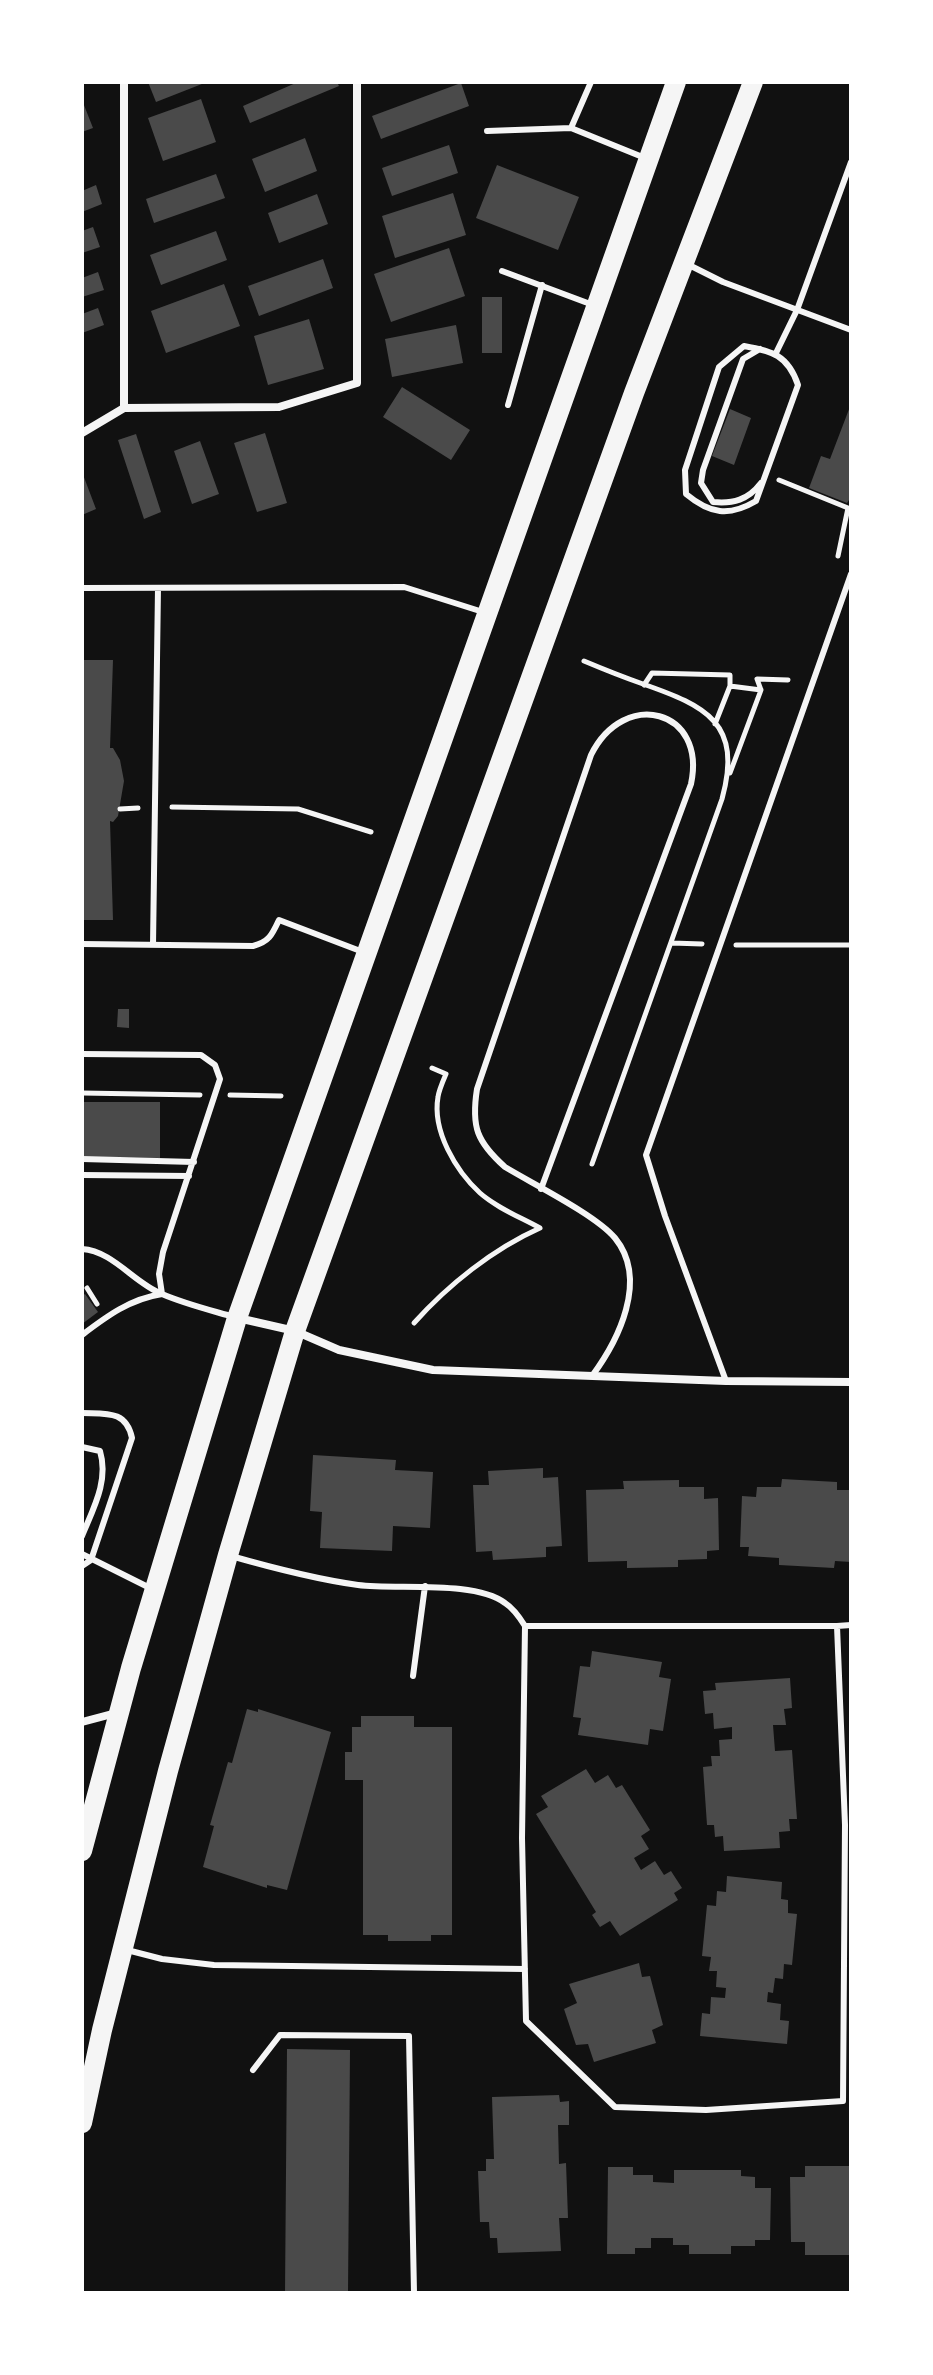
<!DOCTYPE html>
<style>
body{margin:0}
#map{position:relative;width:933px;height:2375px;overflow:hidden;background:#111;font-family:Barlow,sans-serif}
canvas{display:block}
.frame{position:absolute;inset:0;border:84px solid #fff;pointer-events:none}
</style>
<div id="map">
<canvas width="933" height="2375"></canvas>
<div class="frame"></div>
</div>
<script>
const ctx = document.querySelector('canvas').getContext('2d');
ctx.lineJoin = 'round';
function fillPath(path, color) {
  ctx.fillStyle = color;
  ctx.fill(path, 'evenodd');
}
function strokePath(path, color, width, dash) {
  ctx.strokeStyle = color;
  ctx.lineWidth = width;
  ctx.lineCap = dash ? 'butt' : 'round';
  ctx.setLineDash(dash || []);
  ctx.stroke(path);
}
fillPath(new Path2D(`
 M148,82H207L156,102Z
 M298,82H337L339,86L250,123L243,106Z
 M461,83L469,106L381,139L372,116Z
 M201,99L216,142L163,161L148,118Z
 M82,100L93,128L82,132Z
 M305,138L317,171L265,192L252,159Z
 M449,145L458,173L392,196L382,168Z
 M497,165L579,197L558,250L476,218Z
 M216,174L225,198L154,223L146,199Z
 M96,185L102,204L82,212V191Z
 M453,193L466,235L395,258L382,216Z
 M317,194L328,224L279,243L268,213Z
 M93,227L100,247L82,253V231Z
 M216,231L227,260L161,285L150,255Z
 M449,248L465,296L391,322L374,274Z
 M323,259L333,288L259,316L248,286Z
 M98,272L104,290L82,297V278Z
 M224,284L240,326L166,353L151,311Z
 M482,297H502V353H482Z
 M98,308L104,325L82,333V314Z
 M309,319L324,369L268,385L254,336Z
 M456,325L463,363L392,377L385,339Z
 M402,387L470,430L451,460L383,417Z
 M851,404V497L847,503L809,488L821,456L830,459Z
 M730,409L751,418L734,465L712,456Z
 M265,433L287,503L257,512L234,443Z
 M136,434L161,512L144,519L118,440Z
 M200,441L219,494L192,504L174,451Z
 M82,472L96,509L82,515Z
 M82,660H113L110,748H113L120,760L124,781L118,816L113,822L110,821L113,920H82Z
 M118,1009H129V1028L117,1027Z
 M82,1102H160V1158L82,1157Z
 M85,1294L98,1312L82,1324V1296Z
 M313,1455L396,1460L395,1470L433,1472L430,1528L393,1526L392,1551L320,1548L322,1512L310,1511Z
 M543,1468V1478L558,1477L562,1546L546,1547V1557L493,1560L492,1551L476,1552L473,1485H489L488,1471Z
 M782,1479L837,1482V1490H851V1562L835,1561L834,1568L779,1565V1558L748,1556L749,1547H740L742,1496L756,1497L757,1487H781Z
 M679,1480V1487H704V1499L718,1498L719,1550L707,1551V1559L678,1560V1567L627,1568V1561L588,1562L586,1490L624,1489L623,1481Z
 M592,1651L662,1662L659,1677L671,1679L663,1731L650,1729L648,1745L578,1735L581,1718L573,1717L580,1666L590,1667Z
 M790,1678L792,1708L784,1709L786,1725H773L775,1751L792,1750L797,1819H789L790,1831L779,1832L780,1848L724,1851L723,1836L715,1837L714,1825H707L703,1767L712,1766L711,1756H720L719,1740L732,1739V1727L714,1729L713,1713L705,1714L703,1691L716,1690L715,1683Z
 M247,1709L258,1712V1709L331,1732L287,1890L267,1885V1888L203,1867L214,1826L210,1825L228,1762L232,1763Z
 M361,1716H414V1727H452V1935H431V1941H388V1935H363V1780H345V1752H352V1727H361Z
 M586,1769L595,1783L608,1775L616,1788L622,1785L650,1830L641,1836L649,1849L634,1858L641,1870L655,1861L664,1875L671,1871L682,1888L674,1893L678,1900L620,1936L610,1921L600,1927L592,1915L596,1912L536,1814L548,1807L541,1796Z
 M727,1876L782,1882L781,1899L788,1900V1913L797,1914L792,1965L784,1964L783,1979L775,1978L773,1993L768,1992L767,2002L781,2004L780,2020L789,2021L787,2044L700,2036L702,2013L710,2014L711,1997L725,1998L726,1988L716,1987L717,1971H709L711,1957L702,1956L707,1905L716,1906L717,1891L726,1892Z
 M639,1963L642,1977L650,1976L663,2025L652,2030L656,2043L594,2062L588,2044L576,2045L564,2009L577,2003L569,1984Z
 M287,2049L350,2050L348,2293H285Z
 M559,2095L560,2102L569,2101V2125H558L559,2164L566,2163L568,2218H559L561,2251L498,2253L497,2238H490L489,2222H480L478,2171H486V2159H494L492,2097Z
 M805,2166H851V2255H805V2242H791L790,2177H805Z
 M608,2167H633V2175H653V2182L674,2183V2170H741V2176L755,2177V2188H771L770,2240H755V2246H731V2254H689V2245H673V2238H651V2248H635V2254H607Z`), '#4a4a4a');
strokePath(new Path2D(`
 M779,480L848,508L838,556
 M584,661C603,669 623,677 643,684C706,706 743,723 722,799L592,1164
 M644,685L652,673L730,675V686L715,724
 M730,686L761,690
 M730,773L761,690L757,679L788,680
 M172,807L298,809L371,832
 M120,809L138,808
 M672,943L702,944
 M736,945H851
 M82,1093L200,1095
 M230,1095L281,1096
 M87,1288L97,1304
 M414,1323C448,1285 493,1249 540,1228C520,1217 497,1208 480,1193C456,1171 432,1131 438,1097C439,1090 443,1081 446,1074L432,1068`), '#f5f5f5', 5);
strokePath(new Path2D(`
 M571,128L591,82
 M487,131L571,128L645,158
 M687,264L723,282L851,330
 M502,271L593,305
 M744,346C772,351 788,355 798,385L756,501C729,517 710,514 686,494L685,470L719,367Z
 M760,349L743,359L703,470L701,483L713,502C733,504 748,500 761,483
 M776,353L797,310L851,162
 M508,405L542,285
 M82,588L404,587L483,612
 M82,944L253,946C269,942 272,935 279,920L363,952
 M153,945L158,588
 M82,1054L201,1055L215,1065L220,1079L163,1252L159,1274L162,1294C130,1299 107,1316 82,1335
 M82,1159L194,1162
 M82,1175L189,1176
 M541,1189L691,784C707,709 624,688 591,755L477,1089C471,1127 477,1142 505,1167C533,1184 596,1215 615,1238C649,1280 618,1341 592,1376
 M82,1249C113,1251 134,1283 162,1294C185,1304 210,1310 234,1317
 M726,1381L665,1216L646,1155L851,574
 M82,1413C106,1414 126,1410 132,1438L91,1560L82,1566
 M82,1447L100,1451C109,1481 93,1509 82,1536
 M82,1554L152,1589
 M231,1556C273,1568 315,1579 358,1585C397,1590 474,1580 505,1603C513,1608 520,1618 525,1626L522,1838L526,2021L615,2107L706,2110L843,2101L845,1825L837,1626H525
 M837,1626L851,1625
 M413,1676L425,1586
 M127,1950L162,1959L214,1965L525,1969
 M253,2070L280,2035L409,2036L414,2293`), '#f5f5f5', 6);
strokePath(new Path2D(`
 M124,82V408
 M82,433L124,408L279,407L357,383V82
 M238,1318L295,1331L339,1350L433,1370L726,1381L851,1382
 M82,1722L116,1713`), '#f5f5f5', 8);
strokePath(new Path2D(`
 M82,1851L131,1668L237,1318L676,82
 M82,2123L102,2030L168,1771L228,1555L295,1331L634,393L753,82`), '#f5f5f5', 20);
</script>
